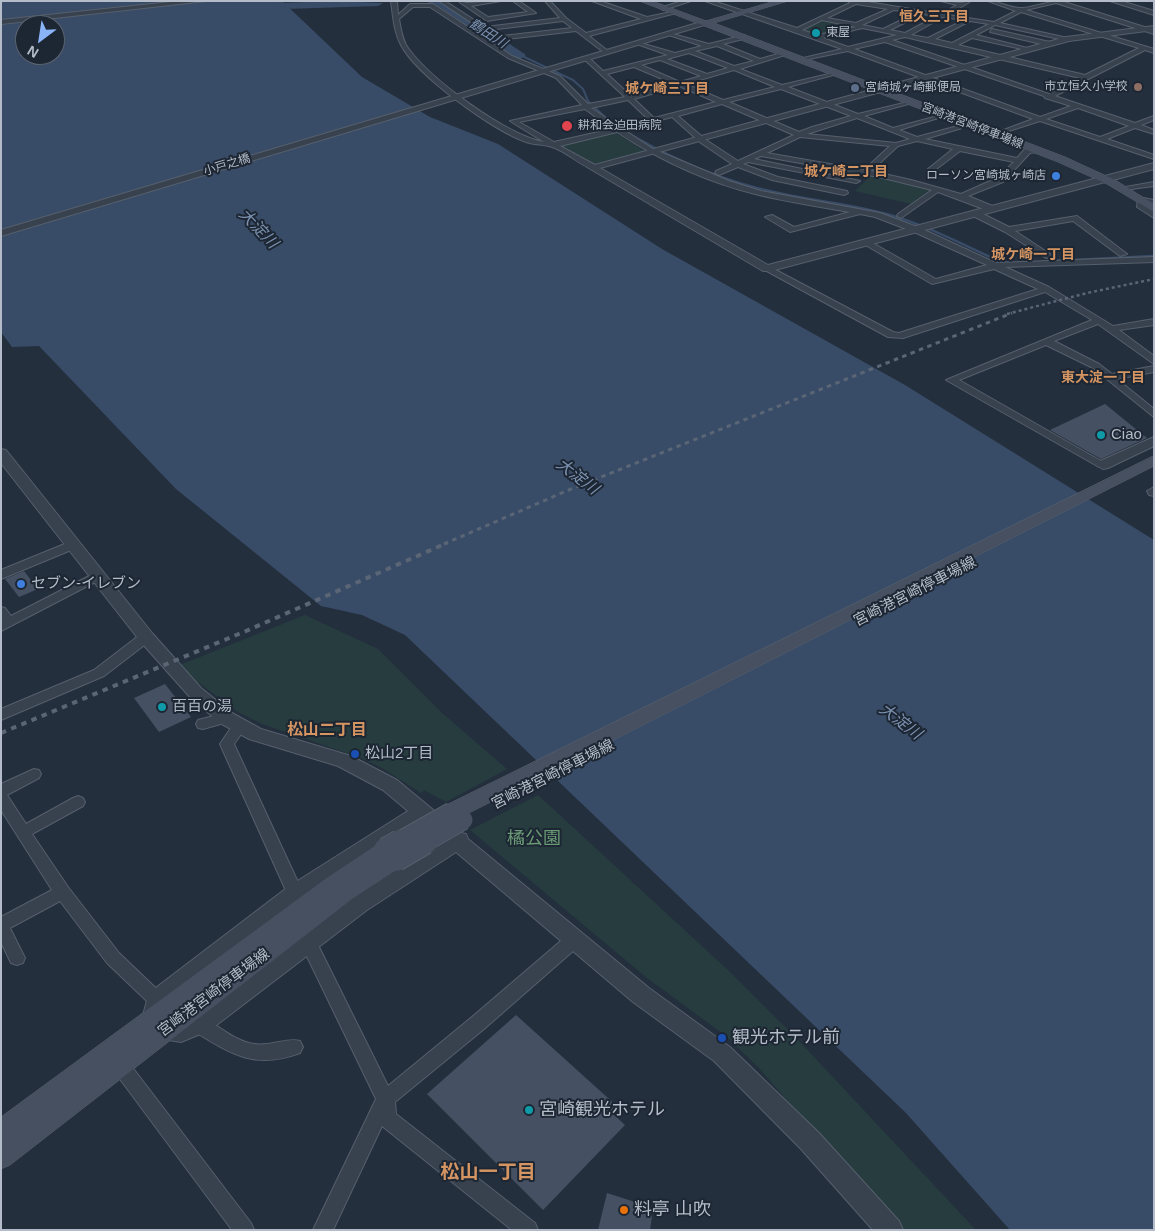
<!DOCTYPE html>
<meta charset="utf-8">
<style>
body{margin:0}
#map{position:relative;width:1155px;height:1231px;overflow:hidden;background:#242f3e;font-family:Helvetica,sans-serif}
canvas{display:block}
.frame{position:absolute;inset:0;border:2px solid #b4bcc9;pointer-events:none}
.north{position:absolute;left:15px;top:15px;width:50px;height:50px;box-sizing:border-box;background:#1d2633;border:1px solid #59626f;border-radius:50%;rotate:211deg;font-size:14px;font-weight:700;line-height:20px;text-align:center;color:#b4bcc9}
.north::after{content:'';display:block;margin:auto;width:18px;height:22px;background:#8ab4f8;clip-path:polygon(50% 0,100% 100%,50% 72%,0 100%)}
</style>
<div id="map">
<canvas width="1155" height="1231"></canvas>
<div class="frame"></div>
<div class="north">N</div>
</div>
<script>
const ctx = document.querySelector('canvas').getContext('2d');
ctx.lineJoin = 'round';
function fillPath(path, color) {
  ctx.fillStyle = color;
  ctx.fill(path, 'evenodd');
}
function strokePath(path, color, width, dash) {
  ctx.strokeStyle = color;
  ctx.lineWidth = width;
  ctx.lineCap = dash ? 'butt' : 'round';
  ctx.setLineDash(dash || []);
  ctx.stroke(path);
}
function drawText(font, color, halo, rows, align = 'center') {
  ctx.font = font + ' Helvetica,"Noto Sans JP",sans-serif';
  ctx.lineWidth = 4;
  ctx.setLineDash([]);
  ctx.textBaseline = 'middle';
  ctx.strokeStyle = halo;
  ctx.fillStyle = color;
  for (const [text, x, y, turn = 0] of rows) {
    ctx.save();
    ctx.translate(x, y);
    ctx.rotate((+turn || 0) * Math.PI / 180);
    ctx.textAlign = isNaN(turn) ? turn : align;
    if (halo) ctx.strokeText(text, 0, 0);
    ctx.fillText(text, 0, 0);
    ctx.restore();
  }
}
fillPath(new Path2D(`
 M823,20L858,27L817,36L802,30Z
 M614,132L644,151L594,164L561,145Z
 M870,176L930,190L911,204L855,191Z
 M305,615L378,649L442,713L507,769L446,802L424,790L421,793L382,768L361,758L262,724L238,712L188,675L180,665Z
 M538,795L729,971L801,1043L976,1230H904L818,1137L760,1069L726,1036L647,978L470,830Z`), '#263c3f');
fillPath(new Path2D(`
 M1,1H282L362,77L430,117L498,144L662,249L905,385L1154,540V1230H1010L906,1113L405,635L362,615L321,606L176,489L39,346L12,347L1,332ZM25,25H55V55H25Z`), '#394c67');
strokePath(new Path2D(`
 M520,55L573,80L583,89L588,101L609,121
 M626,132L635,137`), '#394c67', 2);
strokePath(new Path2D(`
 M633,136C677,161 723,181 774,192C812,201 852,204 890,215C928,226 963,245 999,261L1011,263
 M1054,261L1153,256`), '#394c67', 2.5);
fillPath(new Path2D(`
 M332,1L383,3L378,6L253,10L248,7L253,4Z
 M424,1H446L526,55L520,59L516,58L438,6Z`), '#394c67');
fillPath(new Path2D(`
 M1105,404L1147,438L1101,459L1050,430Z
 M24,571L38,589L19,597L5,579Z
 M165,684L191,717L159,732L134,698Z
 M516,1015L618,1107L612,1113L625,1125L543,1210L427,1094Z
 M607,1193L638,1203L652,1216L650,1230H598Z`), '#455162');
const minor = new Path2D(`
 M391,1H397L398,15L410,4H433L485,38L572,28L563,21L489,30L493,33L490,35L439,1H445L485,27L560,18L545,1H550L566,18L586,33L641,19L592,1H600L647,17L676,11V13L589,36L608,51L606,54L576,31L490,41L512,56L560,76L588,104L625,97L584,59V57H588L603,71L668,55L637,44V42L675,53L702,46L669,35V33L709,44L745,35L747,38L723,44L760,59L785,52L788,54L740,69L782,85L837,72V74L788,87L858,114L912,101V103L864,116L893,128L945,114V116L899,130L917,137L969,123L972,125L925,139L1017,158L1025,149L1037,148V152L1030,153L1003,182L968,196L995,207V211H989L938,192L901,218L897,216L898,214L932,190L879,177L761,156L754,159L860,181L856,183L748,162L743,164L778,177L847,191L848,193L844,195L772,180L738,167L719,175L715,173L716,171L732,164L701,143L672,117L626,129L623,127L624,126L648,119L628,100L591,108L653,149L729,181L761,191L880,213L920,228L996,263L1154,257V262L1005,267L1049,287L1113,326L1154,319V325L1119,330L1154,356V364L1098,324L1054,341L1099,364L1112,374L1154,366V372L1117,379L1154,409V417L1093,368L1046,345L959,380L1108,465L1107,467H1099L946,380L1092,320L1045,292L903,338L888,337L763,269L770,267L893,332L899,333L1038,289L994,269L932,284L862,243L869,241L936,279L987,265L914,232L875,217L860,214L790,232L765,217L772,215L794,227L850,212C820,207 789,202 759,195C709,183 659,160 617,132L560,146L595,165L596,167L592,169C578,164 566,151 552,147C544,144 535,145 526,142C493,130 417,76 401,45C394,32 393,16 391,1ZM413,7H430L508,58L556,78L582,105L510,121L544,142C506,135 431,80 408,48C402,40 401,29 399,19ZM717,46L754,61L734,66L695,51ZM689,53L728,68L707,74L667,59ZM660,60L701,76L680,82L641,65ZM634,67L674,84L631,96L607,74ZM734,70L775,87L723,100L686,84ZM679,86L716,102L654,118L634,99ZM781,89L851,116L812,127L799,132L729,102ZM722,104L794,135L738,161L706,140L678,116ZM585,109L612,129L554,142L519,122ZM857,118L910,139L896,143L807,134ZM800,137L890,146L864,170L767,153ZM917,141L953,149L928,169L927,171L931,173L960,151L1014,162L997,178L961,194L911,180L871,171L898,146Z
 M458,1L467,3L501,1L471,6L488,17L528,12L513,1H519L536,13L487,21Z
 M682,1H691L663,10L660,8Z
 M705,1H713L797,28L850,3L848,1H862L941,14L957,5L941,1L961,3L971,1L948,15L994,22L1016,11L988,1C999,1 1011,9 1022,8C1036,7 1048,1 1061,1L1154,30V34L1056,3L1026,10L1154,49V53L1145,50L1055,96L1135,123L1154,116V120L1141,125L1154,130V134L1135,128L1107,139L1154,155V159L1040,121L993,136V134L1033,119L848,51L799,61V59L842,49ZM856,4L888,9L856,23L827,18ZM894,10L916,13L883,29L862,25ZM1021,12L1139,48L1085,75L958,45L972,38L1031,51V49L976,35L995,25L1069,41L1072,39L1000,23ZM922,14L937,16L905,33L890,30ZM943,17L964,20L928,38L911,35ZM822,20L856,27L817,35L802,30ZM970,21L989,24L952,43L935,39ZM862,28L897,35L848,47L823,38ZM905,37L1080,78L1049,94L892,40ZM885,42L1044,96L1045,98L1071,106L1040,117L854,49ZM1078,108L1129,126L1100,137L1046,119Z
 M992,29L1050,42L1053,44L1050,46L990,32Z
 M1154,182V186L1124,190L1120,188Z
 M1138,197L1154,200V204L1144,202V204L1154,212V218L1137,207Z
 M973,212H979L1009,227L1077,216L1127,254L1120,256L1073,221L1015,231L1053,256L1046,258L1005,232L973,216Z
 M72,541L76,542L78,545L76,548L1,579V570Z
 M97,572L103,576L101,579L1,631V607L5,608L11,616Z
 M146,633L152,637L151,640L104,676L1,720V709L94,670L141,634Z
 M226,713L231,715L233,718L231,721L203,729L198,728L196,724L198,720Z
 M240,721L245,722L247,726L234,744L303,893L301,898L295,899L289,898L287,893L220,744L235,722Z
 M34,769L39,770L41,774L39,778L7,795L26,824L73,798L78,796L83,798L85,802L83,806L32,834L68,887L119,953L163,995L165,1000L163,1005L157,1008L151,1005L107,963L60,901L10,928L25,958L23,963L17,965L11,963L1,942V917L52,890L1,810V784Z
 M575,932L581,934L583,939L581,944L484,1029L395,1102L396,1114L535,1223L538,1230H512L382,1126L333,1230H313L376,1099L300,942L302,937L308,935L314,937L388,1086L472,1017L569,934Z
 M198,1016C217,1023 233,1041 254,1044C269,1047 288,1037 300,1041L303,1047L300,1053C254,1070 231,1054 192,1030L189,1024L192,1018Z
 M120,1057L126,1059L251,1223L254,1230H232L114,1071L111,1065L114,1059Z`);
const tertiary = new Path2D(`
 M180,1H206L1,24V20Z
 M1110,1H1121L1154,11V15Z
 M704,21L711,23L1,236V230Z
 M1154,26V30L1069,41L600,168L768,265L1154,163V169L771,271H763L587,167L1066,37Z
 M1154,437V446L1108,468L1103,469L1096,465L1098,462Z
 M1,449L6,450L152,633L201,688L232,713L261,729L351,756L397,780L461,833L466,834L468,839L649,988L730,1047L819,1133L899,1221L903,1230H873L801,1149L714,1061L633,1002L456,852L367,910L210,1030L181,1042L156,1038L154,1029L145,1026L142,1019L149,993L288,887L408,811L383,790L338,766L249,739L220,723L189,696L140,641L1,463ZM421,822L442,840L352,898L194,1016L180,1022L163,1021L167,1005L302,899Z
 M1154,487V496L1149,495L1147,491Z`);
const secondary = new Path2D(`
 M640,1H652L706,21L775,1H788L714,23L1065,157L1115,180L1154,204V212L1107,184L1058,162Z
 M1154,456V466L459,818L452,820L445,818L442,812L445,806Z
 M386,841L394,844L396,850L404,853L407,859L404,865L352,899L10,1165L1,1169V1117L328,877L378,844Z`);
strokePath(minor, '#565f6c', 2);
strokePath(tertiary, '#565f6c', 2);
strokePath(secondary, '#565f6c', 1);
fillPath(minor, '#38414e');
fillPath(tertiary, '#38414e');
fillPath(secondary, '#465061');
strokePath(new Path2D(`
 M1007,314L1087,293L1154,279`), '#5a6575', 2.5, [3, 3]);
strokePath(new Path2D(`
 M444,544L571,489L1012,313`), '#5a6575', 3, [4.5, 4.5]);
strokePath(new Path2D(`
 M1,733L246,631L447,543`), '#5a6575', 4, [5.5, 5.5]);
const secondaryBridgeFar1 = new Path2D(`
 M397,843L452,812
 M423,843L463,820`);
const secondaryBridge = new Path2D(`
 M386,850L400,842
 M396,859L425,842`);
strokePath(secondaryBridgeFar1, '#565f6c', 21, []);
strokePath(secondaryBridge, '#565f6c', 26, []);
strokePath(secondaryBridgeFar1, '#465061', 19);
strokePath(secondaryBridge, '#465061', 24);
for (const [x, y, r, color] of [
 [816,33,5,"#0f9aa8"],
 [1138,87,5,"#8d6e63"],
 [855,88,5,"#5c6f8a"],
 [567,126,6,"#e0444e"],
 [1056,176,5,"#3f7fe0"],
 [1101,435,5,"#0f9aa8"],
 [21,584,5,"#3f7fe0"],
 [162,707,5,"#0f9aa8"],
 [355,754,5,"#1a4fb4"],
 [722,1038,5,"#1a4fb4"],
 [529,1110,5,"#0f9aa8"],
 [624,1210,5,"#e8710a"]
]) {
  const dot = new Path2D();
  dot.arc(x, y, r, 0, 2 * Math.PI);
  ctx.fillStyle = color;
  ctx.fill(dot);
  strokePath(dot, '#1d2633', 2);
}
drawText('12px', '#b4bcc9', '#1d2633', [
 ["東屋",826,33],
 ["市立恒久小学校",1128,87,"right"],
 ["宮崎城ヶ崎郵便局",865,88],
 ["耕和会迫田病院",578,126],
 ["ローソン宮崎城ヶ崎店",1046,176,"right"]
], 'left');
drawText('12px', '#b4bcc9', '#1d2633', [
 ["宮崎港宮崎停車場線",972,126,21],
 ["小戸之橋",227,165,-17]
]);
drawText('bold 14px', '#d59563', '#1d2633', [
 ["恒久三丁目",934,17],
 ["城ケ崎三丁目",667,89],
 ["城ケ崎二丁目",846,172],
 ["城ケ崎一丁目",1033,255],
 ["東大淀一丁目",1103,378]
]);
drawText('italic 14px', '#7c92b1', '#1d2633', [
 ["鶴田川",488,34,33]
]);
drawText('15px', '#b4bcc9', '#1d2633', [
 ["Ciao",1111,435],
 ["セブン-イレブン",31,584],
 ["百百の湯",172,707],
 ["松山2丁目",365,754]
], 'left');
drawText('15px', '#b4bcc9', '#1d2633', [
 ["宮崎港宮崎停車場線",915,592,-27],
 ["宮崎港宮崎停車場線",553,775,-27],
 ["宮崎港宮崎停車場線",214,993,-37]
]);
drawText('italic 16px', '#7c92b1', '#1d2633', [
 ["大淀川",258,229,46],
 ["大淀川",577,477,37],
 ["大淀川",900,722,37]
]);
drawText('bold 16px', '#d59563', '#1d2633', [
 ["松山二丁目",327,731]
]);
drawText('18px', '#6b9a76', '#1d2633', [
 ["橘公園",534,839]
]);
drawText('18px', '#b4bcc9', '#1d2633', [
 ["観光ホテル前",732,1038],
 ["宮崎観光ホテル",539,1110],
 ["料亭 山吹",634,1210]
], 'left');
drawText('bold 19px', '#d59563', '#1d2633', [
 ["松山一丁目",488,1173]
]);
</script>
